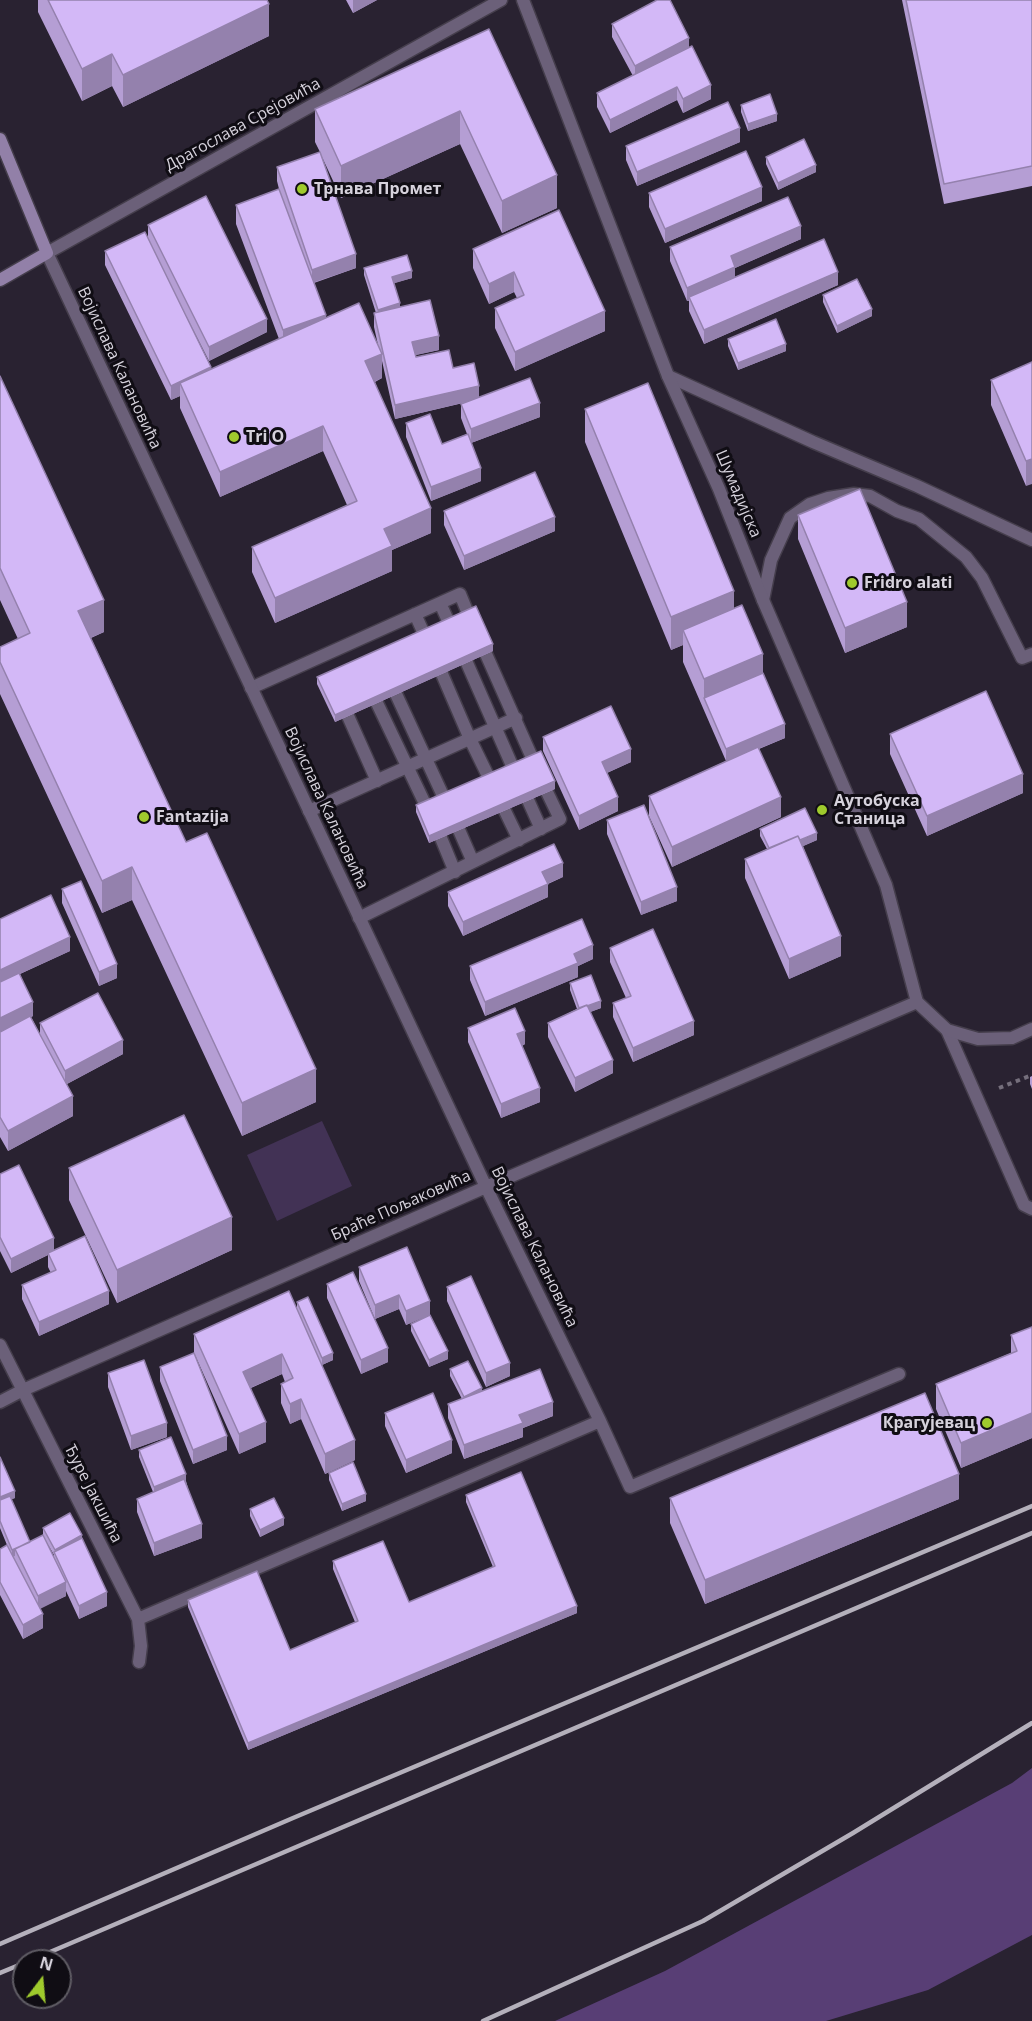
<!DOCTYPE html>
<meta charset="utf-8">
<style>
body{margin:0}
#map{position:relative;width:1032px;height:2021px;overflow:hidden;background:#292231;font-family:"Open Sans",sans-serif}
canvas{display:block}
.north{position:absolute;left:12px;top:1949px;width:60px;height:60px;box-sizing:border-box;background:#100d14;border:2px solid #5f5c64;border-radius:50%;rotate:16deg;font-size:16px;font-weight:700;line-height:24px;text-align:center;color:#d6d2dc}
.north::after{content:'';display:block;margin:auto;width:21px;height:27px;background:#9fca2d;clip-path:polygon(50% 0,100% 100%,50% 72%,0 100%)}
</style>
<div id="map">
<canvas width="1032" height="2021"></canvas>
<div class="north">N</div>
</div>
<script>
const ctx = document.querySelector('canvas').getContext('2d');
ctx.lineJoin = 'round';
function fillPath(path, color) {
  ctx.fillStyle = color;
  ctx.fill(path, 'evenodd');
}
function strokePath(path, color, width, dash) {
  ctx.strokeStyle = color;
  ctx.lineWidth = width;
  ctx.lineCap = dash ? 'butt' : 'round';
  ctx.setLineDash(dash || []);
  ctx.stroke(path);
}
function drawText(font, color, halo, rows, align = 'center') {
  ctx.font = font + ' "Open Sans",sans-serif';
  ctx.lineWidth = 6;
  ctx.setLineDash([]);
  ctx.textBaseline = 'middle';
  ctx.strokeStyle = halo;
  ctx.fillStyle = color;
  for (const [text, x, y, turn = 0] of rows) {
    ctx.save();
    ctx.translate(x, y);
    ctx.rotate((+turn || 0) * Math.PI / 180);
    ctx.textAlign = isNaN(turn) ? turn : align;
    if (halo) ctx.strokeText(text, 0, 0);
    ctx.fillText(text, 0, 0);
    ctx.restore();
  }
}
fillPath(new Path2D(`
 M322,1121L352,1186L277,1221L247,1155Z`), '#423255');
fillPath(new Path2D(`
 M1032,1768V1935L928,1990L826,2021H555L665,1971L1012,1783Z`), '#583e75');
const service = new Path2D(`
 M668,376L813,442L917,486L1032,540
 M763,600L771,560L790,518L810,504L828,498L854,494L870,496L897,511L919,519L966,557L982,578L1022,658L1032,654
 M440,603L450,625
 M415,614L425,636
 M486,654L534,762
 M467,663L514,770
 M442,674L470,739L490,780
 M251,688L460,594L469,616
 M396,694L445,800
 M377,703L427,808
 M348,716L377,781
 M528,800L541,829
 M309,811L516,718
 M505,811L519,840
 M459,830L473,862
 M441,838L455,872
 M359,918L560,819L547,792
 M947,1030L1024,1205L1032,1209`);
const minor = new Path2D(`
 M523,0L668,376L719,489L763,600L886,885L917,1002
 M47,253L486,1187L600,1421L630,1487L899,1374
 M917,1002L947,1030L978,1039L1012,1038L1032,1029
 M0,1345L138,1619L141,1646L139,1662
 M0,1402L23,1390L486,1187L917,1002
 M138,1619L600,1421`);
const tertiary = new Path2D(`
 M47,253L501,0`);
const secondary = new Path2D(`
 M0,139L47,253L0,280`);
strokePath(service, '#453e4c', 15);
strokePath(minor, '#453e4c', 15);
strokePath(tertiary, '#453e4c', 15);
strokePath(secondary, '#453e4c', 15);
strokePath(new Path2D(`
 M999,1088L1032,1075`), '#756f7c', 4, [4.5, 4.5]);
strokePath(service, '#6b6079', 12);
strokePath(minor, '#6b6079', 12);
strokePath(tertiary, '#6b6079', 12);
strokePath(secondary, '#9280a8', 12);
strokePath(new Path2D(`
 M0,1944L293,1818L1032,1506
 M29,1961L1032,1533
 M0,1973L24,1963
 M483,2021L703,1921L853,1833L1032,1723`), '#b4b0bb', 4.5);
fillPath(new Path2D(`
 M38,0H267L269,36L123,107L112,86L82,101L38,12Z
 M346,0H377L353,13Z
 M902,0H1032V186L944,204Z
 M612,24L689,47L711,99L683,113L677,100L610,133L597,107V93L633,76L612,37Z
 M489,29L557,208L502,233L460,144L341,198L322,157L356,268L314,283L326,318L378,345L374,327V313H376L364,275V268L412,278L394,283L400,307L439,350L415,355L416,357L453,368L479,397L540,417L471,443L481,481L431,501L406,437V423L442,444L467,434L461,418V404L463,403L395,419L382,361V378L375,382L431,533L392,550V571L275,623L252,572V547L347,505L323,451L220,497L180,408V396L171,400L105,265V251L148,237V225L267,332L209,361L173,290L211,369L279,339L236,224V205L279,189L277,181V167L320,152L315,142V109Z
 M741,105L777,121L748,131L741,112Z
 M740,142L637,186L626,160V146Z
 M766,157L816,172L778,190L766,164Z
 M649,193L762,201L665,243L649,207Z
 M801,239L735,268V277L838,285L704,344L689,311V301H687L670,261V247Z
 M473,249L605,311V331L515,371L495,328V308L517,298L514,292L489,304L473,268Z
 M823,295L872,316L837,333L823,302Z
 M728,339L786,351L738,370L728,346Z
 M1032,362L1026,486L991,405V380Z
 M0,376L104,632L91,638L186,842L316,1102L242,1136L132,900L102,913L0,694V647L18,639L0,600Z
 M585,409L734,608L763,673L785,738L759,749L781,817L672,867L649,816V796L726,761L683,662V645L671,650L585,442Z
 M444,511L555,531L464,570L444,525Z
 M798,515L907,627L845,653L798,539Z
 M493,651L335,722L317,684V677Z
 M890,734L1023,793L927,836L890,754Z
 M543,737L631,762L607,773L618,811L579,830L543,751Z
 M555,789L429,843L416,812V805Z
 M607,820L677,901L641,915L607,834Z
 M760,829L817,840L803,846L841,956L789,979L745,878V859L767,849L760,836Z
 M563,877L548,884V897L463,936L448,906V892Z
 M62,889L117,978L99,986L62,903Z
 M0,919L70,951L20,974L33,1016L31,1017L40,1034V1023L123,1054L67,1084L73,1116L8,1151L0,1137Z
 M610,948L694,1035L633,1062L613,1017V1003L626,998L610,962Z
 M593,959L578,966V977L485,1016L470,980V966Z
 M570,983L601,1008L590,1012L613,1073L575,1092L548,1037V1023L577,1009L570,990Z
 M468,1028L525,1044L522,1046L540,1102L501,1118L468,1042Z
 M1032,1076V1089L1030,1084V1077Z
 M69,1168L232,1250L117,1303L69,1200Z
 M0,1174L54,1250L109,1304L39,1336L22,1299V1285L51,1273L48,1267V1255L11,1273L0,1251Z
 M359,1267L430,1315L448,1359L429,1367L411,1331V1324L426,1316L406,1325L399,1309L375,1319L359,1281Z
 M327,1284L388,1362L361,1374L327,1298Z
 M447,1287L510,1376L486,1387L447,1301Z
 M297,1302L333,1360L322,1365L355,1460L325,1474L301,1419L290,1424L281,1403V1384L285,1382L282,1374L251,1388L266,1442L239,1454L195,1355L227,1450L193,1464L160,1381V1367L194,1353V1334L297,1309Z
 M1032,1327V1438L961,1468L936,1409V1384L1011,1353V1335Z
 M450,1369L482,1391L553,1416L523,1428V1437L464,1459L448,1418V1404L462,1399L450,1376Z
 M108,1373L167,1437L131,1450L108,1387Z
 M385,1413L452,1453L406,1473L385,1426Z
 M139,1450L186,1481L202,1538L154,1556L137,1512V1499L153,1492L139,1457Z
 M0,1457L15,1498L11,1499L30,1542L43,1535V1528L82,1540L107,1606L79,1619L66,1591V1596L40,1608L43,1628L23,1639L0,1595V1549L7,1545L0,1528ZM43,1536L54,1555V1557Z
 M329,1473L366,1501L342,1511L329,1480Z
 M466,1495L577,1613L248,1750L188,1607V1600L290,1650L355,1622L333,1569V1561L409,1602L493,1567L466,1502Z
 M670,1498L959,1499L705,1604L670,1523Z
 M250,1509L284,1525L260,1537L250,1516Z`), '#b59ed4');
fillPath(new Path2D(`
 M353,0H377L353,13Z
 M269,4V36L123,107V75Z
 M689,38V51L635,80V66Z
 M112,54V86L82,101V69Z
 M711,85V99L683,113V99Z
 M677,87V100L610,133V120Z
 M460,111V144L341,198V166Z
 M777,114V121L748,131V124Z
 M740,128V142L637,186V172Z
 M816,165V172L778,190V183Z
 M557,175V208L502,233V201Z
 M762,187V201L665,243V229Z
 M801,226V239L735,268V280L689,297V301H687V288L731,256Z
 M356,254V268L312,283V270Z
 M412,271V278L392,284V277Z
 M514,272V292L489,304V284Z
 M838,272V285L704,344V330Z
 M400,303V310L378,317V310Z
 M872,309V316L837,333V326Z
 M605,311V331L515,371V352Z
 M326,315V335L283,350V330Z
 M267,319V332L209,361V347Z
 M439,336V350L412,356V342Z
 M786,344V351L738,370V363Z
 M382,354V378L365,386V361Z
 M211,367V381L180,383V396L171,400V386Z
 M479,386V399L395,419V405Z
 M540,403V417L471,443V429Z
 M323,426V451L220,497V472Z
 M1032,459V484L1026,486V461Z
 M481,468V481L431,501V487Z
 M431,508V533L392,550V571L275,623V598L384,529Z
 M555,517V531L464,570V556Z
 M734,591V624L683,630V645L671,650V617Z
 M104,600V632L78,643V611Z
 M907,602V627L845,653V628Z
 M493,644V651L335,722V715Z
 M763,654V687L704,698V679Z
 M785,724V738L726,762V749Z
 M631,749V762L602,775V762Z
 M1023,774V793L927,836V816Z
 M555,781V789L429,843V836Z
 M618,797V811L579,830V816Z
 M781,797V817L672,867V847Z
 M817,833V840L772,860V853Z
 M563,863V877L542,886V872Z
 M132,867V900L102,913V881Z
 M548,884V897L463,936V922Z
 M677,887V901L641,915V902Z
 M841,936V956L789,979V959Z
 M70,937V951L0,983V970Z
 M593,945V959L578,966V977L485,1016V1002L574,954Z
 M117,964V978L99,986V972Z
 M601,1001V1008L580,1016V1009Z
 M33,1002V1016L0,1032V1018Z
 M694,1021V1035L633,1062V1048Z
 M525,1031V1044L517,1048V1034Z
 M123,1040V1054L65,1085V1071Z
 M613,1060V1073L575,1092V1078Z
 M316,1069V1102L242,1136V1103Z
 M540,1088V1102L501,1118V1104Z
 M73,1096V1116L8,1151V1131Z
 M232,1217V1250L117,1303V1270Z
 M54,1238V1252L48,1253V1255L11,1273V1259Z
 M109,1291V1304L39,1336V1322Z
 M399,1295V1309L375,1319V1305Z
 M430,1301V1315L406,1325V1311Z
 M388,1348V1362L361,1374V1360Z
 M448,1351V1359L429,1367V1360Z
 M333,1353V1360L322,1365V1358Z
 M282,1354V1374L243,1391V1372Z
 M510,1363V1376L486,1387V1373Z
 M482,1388V1395L464,1404V1397Z
 M301,1399V1419L290,1424V1404Z
 M553,1402V1416L523,1428V1437L464,1459V1445L519,1415Z
 M1032,1413V1438L961,1468V1443Z
 M266,1422V1442L239,1454V1434Z
 M167,1423V1437L131,1450V1436Z
 M227,1436V1450L193,1464V1450Z
 M355,1440V1460L325,1474V1454Z
 M452,1440V1453L406,1473V1460Z
 M186,1474V1481L154,1494V1487Z
 M959,1474V1499L705,1604V1580Z
 M15,1491V1498L0,1504V1497Z
 M366,1494V1501L342,1511V1504Z
 M284,1518V1525L260,1537V1530Z
 M202,1524V1538L154,1556V1543Z
 M82,1535V1542L55,1554V1550Z
 M30,1542L15,1549V1556L12,1557V1550Z
 M66,1582V1596L38,1610V1596Z
 M107,1592V1606L79,1619V1606Z
 M577,1606V1613L248,1750V1743Z
 M43,1614V1628L23,1639V1625Z`), '#9481ad');
const building = new Path2D(`
 M48,0H267L269,4L123,75L112,54L82,69Z
 M657,0H670L689,38L635,66L612,24Z
 M906,0H1032V166L944,184Z
 M489,29L557,175L502,201L460,111L341,166L315,109Z
 M692,46L711,85L683,99L677,87L610,120L597,93Z
 M770,94L777,114L748,124L741,105Z
 M728,102L740,128L637,172L626,146Z
 M804,139L816,165L778,183L766,157Z
 M746,151L762,187L665,229L649,193Z
 M320,152L356,254L312,270L277,167Z
 M279,189L326,315L283,330L236,205Z
 M206,196L267,319L209,347L148,225Z
 M788,197L801,226L731,256L735,267L687,288L670,247Z
 M559,210L605,311L515,352L495,308L524,295L514,272L489,284L473,249Z
 M145,232L211,367L171,386L105,251Z
 M824,239L838,272L704,330L689,297Z
 M407,255L412,271L392,277L400,303L378,310L364,268Z
 M857,279L872,309L837,326L823,295Z
 M430,300L439,336L412,342L416,357L449,350L453,368L474,363L479,386L395,405L374,313Z
 M359,303L382,354L365,361L431,508L384,529L392,546L275,598L252,547L357,501L323,426L220,472L180,383Z
 M776,319L786,344L738,363L728,339Z
 M1032,362V459L1026,461L991,380Z
 M0,376L104,600L78,611L186,842L207,833L316,1069L242,1103L132,867L102,881L0,662V647L30,633L0,568Z
 M530,378L540,403L471,429L461,404Z
 M648,383L734,591L671,617L585,409Z
 M430,414L442,444L468,434L481,468L431,487L406,423Z
 M535,472L555,517L464,556L444,511Z
 M860,489L907,602L845,628L798,515Z
 M742,605L763,654L704,679L683,630Z
 M476,606L493,644L335,715L317,677Z
 M763,673L785,724L726,749L704,698Z
 M986,691L1023,774L927,816L890,734Z
 M611,706L631,749L602,762L618,797L579,816L543,737Z
 M758,747L781,797L672,847L649,796Z
 M541,751L555,781L429,836L416,805Z
 M644,805L677,887L641,902L607,820Z
 M805,808L817,833L800,840L798,836L769,848L760,829Z
 M798,836L841,936L789,959L745,859Z
 M554,844L563,863L542,872L548,884L463,922L448,892Z
 M81,881L117,964L99,972L62,889Z
 M51,895L70,937L0,970V919Z
 M582,919L593,945L574,954L578,963L485,1002L470,966Z
 M653,929L694,1021L633,1048L613,1003L631,996L610,948Z
 M19,973L33,1002L0,1018V982Z
 M591,975L601,1001L587,1006V1005L579,1008L570,983Z
 M98,993L123,1040L65,1071L40,1023Z
 M587,1005L613,1060L575,1078L548,1023Z
 M515,1008L525,1031L517,1034L540,1088L501,1104L468,1028Z
 M30,1016L73,1096L8,1131L0,1117V1032Z
 M184,1115L232,1217L117,1270L69,1168Z
 M19,1165L54,1238L11,1259L0,1237V1174Z
 M85,1236L109,1291L39,1322L22,1285L56,1270L48,1253Z
 M407,1247L430,1301L406,1311L399,1295L375,1305L359,1267Z
 M353,1272L388,1348L361,1360L327,1284Z
 M471,1276L510,1363L486,1373L447,1287Z
 M289,1291L355,1440L325,1454L301,1399L290,1404L281,1384L293,1378L282,1354L243,1372L266,1422L239,1434L194,1334Z
 M308,1297L333,1353L322,1358L297,1302Z
 M430,1315L448,1351L429,1360L411,1324Z
 M1032,1327V1413L961,1443L936,1384L1017,1351L1011,1335Z
 M194,1353L227,1436L193,1450L160,1367Z
 M144,1360L167,1423L131,1436L108,1373Z
 M468,1361L482,1388L464,1397L450,1369Z
 M540,1369L553,1402L519,1415L523,1423L464,1445L448,1404Z
 M433,1393L452,1440L406,1460L385,1413Z
 M925,1393L959,1474L705,1580L670,1498Z
 M171,1437L186,1474L154,1487L139,1450Z
 M0,1457L15,1491L0,1497Z
 M353,1462L366,1494L342,1504L329,1473Z
 M521,1472L577,1606L248,1743L188,1600L257,1571L290,1650L358,1621L333,1561L383,1541L409,1602L495,1566L466,1495Z
 M184,1479L202,1524L154,1543L137,1499Z
 M10,1496L30,1542L12,1550L0,1521V1500Z
 M274,1498L284,1518L260,1530L250,1509Z
 M70,1513L82,1535L55,1550L43,1528Z
 M43,1535L66,1582L38,1596L15,1549Z
 M82,1538L107,1592L79,1606L54,1552Z
 M7,1545L43,1614L23,1625L0,1582V1549Z`);
fillPath(building, '#d3b8f7');
strokePath(building, '#9481ad', 1.5);
for (const [x, y, r, color] of [
 [302,189,6,"#9fca2d"],
 [234,437,6,"#9fca2d"],
 [852,583,6,"#9fca2d"],
 [822,810,6,"#9fca2d"],
 [144,817,6,"#9fca2d"],
 [987,1423,6,"#9fca2d"]
]) {
  const dot = new Path2D();
  dot.arc(x, y, r, 0, 2 * Math.PI);
  ctx.fillStyle = color;
  ctx.fill(dot);
  strokePath(dot, '#100d14', 2);
}
drawText('16px', '#d6d2dc', '#100d14', [
 ["Драгослава Срејовића",243,125,-29],
 ["Војислава Калановића",119,368,65],
 ["Шумадијска",738,494,67],
 ["Војислава Калановића",326,808,65],
 ["Браће Пољаковића",401,1206,-24],
 ["Војислава Калановића",534,1247,64],
 ["Ђуре Јакшића",93,1494,63]
]);
drawText('bold 16px', '#d6d2dc', '#100d14', [
 ["Трнава Промет",314,189],
 ["Tri O",246,437],
 ["Fridro alati",864,583],
 ["Аутобуска",834,801],
 ["Станица",834,819],
 ["Fantazija",156,817],
 ["Крагујевац",975,1423,"right"]
], 'left');
</script>
